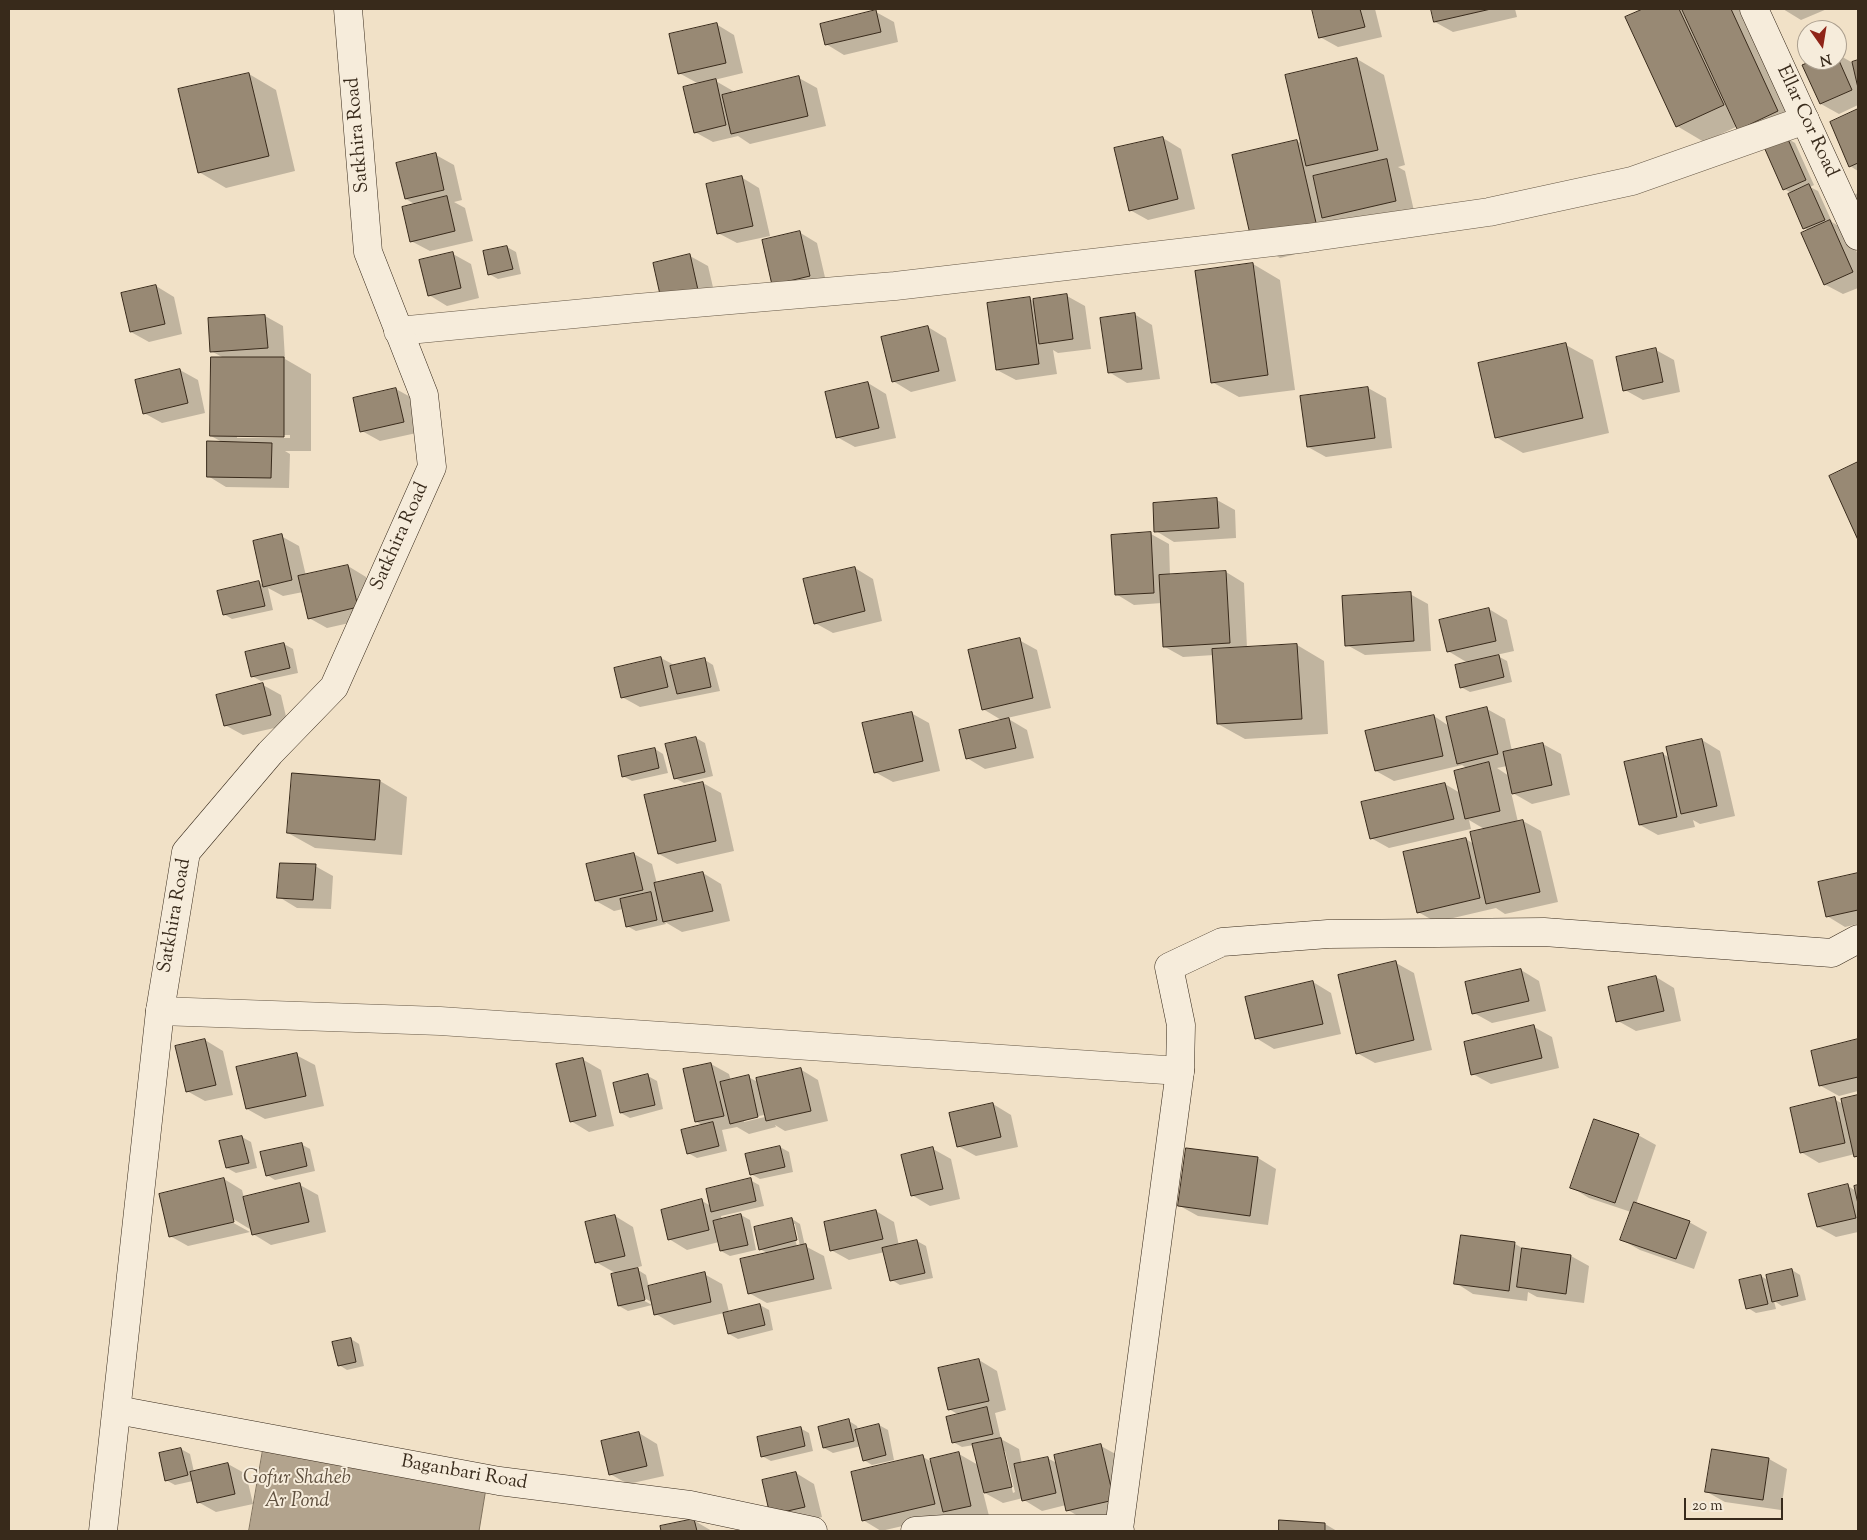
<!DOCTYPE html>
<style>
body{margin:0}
#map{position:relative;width:1867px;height:1540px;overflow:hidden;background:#f1e1c7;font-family:"Sorts Mill Goudy",serif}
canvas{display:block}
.frame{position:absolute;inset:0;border:10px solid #382a1b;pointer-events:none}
.north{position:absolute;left:1797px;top:20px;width:50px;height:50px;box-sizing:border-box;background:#f6ecdb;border:1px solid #aa9e8e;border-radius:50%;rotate:167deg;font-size:14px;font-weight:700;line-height:20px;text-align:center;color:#382a1b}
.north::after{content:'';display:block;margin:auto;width:18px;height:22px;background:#8f2418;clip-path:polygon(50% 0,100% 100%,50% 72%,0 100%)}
.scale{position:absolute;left:1684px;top:1498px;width:99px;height:22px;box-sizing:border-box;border:2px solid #382a1b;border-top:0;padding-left:6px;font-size:15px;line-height:18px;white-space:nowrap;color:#382a1b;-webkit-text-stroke:4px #f6ecdb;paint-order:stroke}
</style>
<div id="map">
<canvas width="1867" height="1540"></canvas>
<div class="frame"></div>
<div class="north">N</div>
<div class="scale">20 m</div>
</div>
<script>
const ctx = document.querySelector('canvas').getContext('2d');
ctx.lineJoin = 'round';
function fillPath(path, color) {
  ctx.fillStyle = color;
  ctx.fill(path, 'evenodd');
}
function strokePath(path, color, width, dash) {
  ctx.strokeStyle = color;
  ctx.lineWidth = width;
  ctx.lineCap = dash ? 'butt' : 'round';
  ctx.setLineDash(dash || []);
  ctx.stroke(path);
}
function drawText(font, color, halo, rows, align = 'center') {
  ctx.font = font + ' "Sorts Mill Goudy",serif';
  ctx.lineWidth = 4;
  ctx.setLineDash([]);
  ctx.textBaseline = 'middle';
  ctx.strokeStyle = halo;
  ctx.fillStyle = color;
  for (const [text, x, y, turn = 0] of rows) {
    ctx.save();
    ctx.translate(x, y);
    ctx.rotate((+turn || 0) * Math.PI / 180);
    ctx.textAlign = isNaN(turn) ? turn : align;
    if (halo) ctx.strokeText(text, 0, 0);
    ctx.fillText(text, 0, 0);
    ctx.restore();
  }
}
const water = new Path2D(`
 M264,1444L487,1482L479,1531H249Z`);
fillPath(water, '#b2a38d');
strokePath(water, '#81735f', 1);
fillPath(new Path2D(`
 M1313,9H1375L1382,37L1338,47L1320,37Z
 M1432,9H1515L1517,17L1453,32L1435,22Z
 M1646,9H1750L1804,127L1738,126L1704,142L1677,126L1627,18Z
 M1783,9H1827L1801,20Z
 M876,12L894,22L898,42L844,55L826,44Z
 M716,24L734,35L743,73L714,80L733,91L734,93L799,78L817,88L826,126L750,144L738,136L713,142L695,132L699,84L679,73Z
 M1837,54L1853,63L1858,62V105L1839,114L1821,104L1818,60H1837Z
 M1357,59L1384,75L1405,165L1398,167L1405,171L1414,211L1344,242L1280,258L1253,242L1297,141L1302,144Z
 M249,74L276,90L295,171L226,188L199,172Z
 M1858,111V171L1850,166L1831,122Z
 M1163,138L1181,149L1195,209L1148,220L1130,210Z
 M1787,138L1795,143L1814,185L1810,187L1818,191L1832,222L1848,232L1858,255V288L1843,294L1824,284L1809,231L1804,228L1792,193L1784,189Z
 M436,155L454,165L462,200L454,202L465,208L473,241L430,251L411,241L416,205L406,199Z
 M741,177L759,188L770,236L737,243L718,233Z
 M1858,193V217L1849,197Z
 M799,232L817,243L827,286L773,284Z
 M507,247L516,252L521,274L498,279L489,274Z
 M453,254L471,264L479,298L447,306L429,295Z
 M690,256L708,266L716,300L680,309Z
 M1253,264L1280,280L1295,390L1239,397L1212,382Z
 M156,286L174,297L182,334L149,342L131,332Z
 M1067,296L1085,306L1091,349L1058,353L1053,350L1057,374L1016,380L997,370L1030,299L1035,302Z
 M1134,314L1152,325L1160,379L1127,383L1109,372Z
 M265,316L283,326L285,359L311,374V451H285L290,454L289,488L226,487L208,476L224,443L211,436L224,358L211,351ZM237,435H290V438H237Z
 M928,327L946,338L956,381L911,392L893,381Z
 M1566,345L1593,360L1609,433L1523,453L1496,437Z
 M1656,350L1674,360L1680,392L1643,400L1625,390Z
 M180,370L198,380L205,413L162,423L144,413Z
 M868,383L886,394L896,438L855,447L837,437Z
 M1368,388L1386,398L1392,448L1326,457L1308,447Z
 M396,389L414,399L421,432L380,441L362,431Z
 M1858,464V537L1830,476Z
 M1217,500L1235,510L1236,538L1174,542L1156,531Z
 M1151,534L1169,544L1170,576L1226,572L1244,583L1247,648L1297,645L1324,661L1328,734L1245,739L1218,724L1214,655L1183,657L1165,647L1162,603L1134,605L1116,594Z
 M281,536L299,546L306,576L348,566L366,577L376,617L327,628L309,618L303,592L283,596L268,588L273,610L232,619L224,614L259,582L264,586Z
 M855,568L873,579L882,621L833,633L815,623Z
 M1410,594L1428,604L1431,651L1365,655L1347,645Z
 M1489,609L1507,620L1514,651L1496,655L1507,661L1512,682L1470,692L1461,687L1468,663L1448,651Z
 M1019,640L1037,650L1051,708L1007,718L1027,730L1034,758L985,769L967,758L1003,721L983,709Z
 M284,644L293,649L298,673L261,681L252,676Z
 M661,658L676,666L705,660L713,665L720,691L640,707L622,697Z
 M263,685L281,695L288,725L243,735L225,725Z
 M1487,709L1505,719L1512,751L1543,744L1561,754L1570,795L1532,804L1511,792L1518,822L1523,821L1541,831L1558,902L1505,914L1496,908L1436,922L1418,912L1466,839L1474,844L1486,830L1469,820L1471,829L1389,848L1371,838L1445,784L1460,793L1468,769L1462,765L1394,781L1376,771L1434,716L1449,726ZM1507,766L1509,776L1497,768Z
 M911,713L929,723L940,771L893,782L875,772Z
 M696,738L705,743L713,776L684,783L675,778L667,745Z
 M1702,740L1720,751L1735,816L1700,824L1693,820L1695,827L1658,835L1640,825L1663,754L1670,758Z
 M655,749L663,754L668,773L632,781L623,776Z
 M380,781L407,797L402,855L315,848L288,833Z
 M703,783L721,793L734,851L677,864L659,854Z
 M634,854L652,864L657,884L703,873L721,884L730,921L682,932L665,922L666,924L636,931L627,926L623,909L614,911L596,901Z
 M315,866L333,876L331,909L297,908L279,897Z
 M1858,874V924L1845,927L1827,916L1820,883Z
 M1396,963L1414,973L1432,1050L1375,1063L1357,1053Z
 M1521,970L1539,981L1546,1011L1492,1023L1474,1013Z
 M1656,977L1674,988L1681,1021L1636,1031L1618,1021Z
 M1313,982L1331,993L1341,1034L1274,1049L1256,1038Z
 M1534,1027L1552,1037L1559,1068L1491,1084L1473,1074Z
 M205,1040L223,1051L233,1095L205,1101L187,1091Z
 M1858,1041V1091L1839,1096L1821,1086L1813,1052Z
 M296,1055L315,1065L324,1106L265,1119L247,1109Z
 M582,1059L601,1070L614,1126L589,1132L571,1121Z
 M711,1064L729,1074L731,1081L748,1077L758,1082L800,1069L818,1080L828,1121L785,1131L775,1125L776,1127L749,1134L737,1127L722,1130L727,1151L697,1158L688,1153L704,1126L697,1122ZM764,1115L765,1117L744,1122V1119Z
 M648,1076L657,1081L663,1109L630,1118L621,1113Z
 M1858,1097V1158L1855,1154L1819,1163L1801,1152L1834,1099L1843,1104L1842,1100Z
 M993,1104L1011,1115L1018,1147L976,1156L958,1146Z
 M1638,1135L1656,1145L1636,1204L1689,1222L1707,1232L1694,1269L1640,1250L1622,1240L1631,1212L1589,1198L1571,1187Z
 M242,1137L251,1142L257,1168L236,1173L227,1168Z
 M301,1144L310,1149L315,1171L275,1180L267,1175Z
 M780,1147L789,1152L793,1172L760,1179L751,1174Z
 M933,1149L951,1159L960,1199L930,1206L912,1195Z
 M1258,1158L1276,1169L1268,1225L1198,1216L1180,1206Z
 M224,1179L242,1190L244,1198L300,1185L318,1195L326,1232L271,1245L253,1234V1231L230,1217L228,1220L250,1232L188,1246L170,1236Z
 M750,1180L759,1185L764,1206L721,1216L722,1220L741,1215L750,1220L756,1250L730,1256L721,1251L719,1242L687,1250L669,1239L702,1201L711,1206Z
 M1848,1186L1856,1191L1855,1187L1858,1186V1232L1836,1237L1818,1227Z
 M876,1211L894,1222L899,1246L917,1241L926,1246L933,1278L900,1285L892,1280L885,1252L849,1260L831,1250Z
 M615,1216L633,1227L642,1266L635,1268L646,1275L649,1287L704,1274L722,1284L729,1312L760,1305L769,1310L773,1330L738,1339L729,1334L724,1313L674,1325L656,1314L653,1303L641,1296L639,1298L652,1305L628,1311L619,1306L617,1274L596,1262Z
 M792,1219L800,1224L805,1246L824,1256L832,1289L767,1303L749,1293L769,1254L760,1249ZM792,1224H795L800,1246L797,1247Z
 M1462,1237L1515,1244L1526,1250L1571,1256L1589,1266L1584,1303L1537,1297L1528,1292L1527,1301L1473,1294L1456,1283Z
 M1792,1270L1800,1275L1806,1300L1782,1306L1774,1301L1776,1309L1756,1313L1748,1308L1761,1276L1769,1281Z
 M351,1339L359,1344L364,1366L347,1370L339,1365Z
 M979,1360L997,1371L1006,1410L995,1413L1001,1439L1019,1449L1022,1464L1047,1458L1057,1463L1101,1446L1119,1456L1131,1510L1086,1521L1068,1510L1066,1505L1042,1511L1024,1500L1023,1498L1003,1503L983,1492L989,1516L962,1522L950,1515L881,1531L863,1520L923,1457L932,1462L959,1454L978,1465L974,1445L962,1447L953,1442L959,1415L949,1409ZM1003,1451H1005L1015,1492L1013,1493Z
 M849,1421L857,1426L858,1430L879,1425L888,1430L894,1460L872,1465L864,1460L861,1446L833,1453L824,1448Z
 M800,1428L809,1433L813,1451L771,1461L762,1456Z
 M639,1433L657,1444L664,1476L628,1484L610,1474Z
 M181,1449L190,1454L194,1472L228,1464L246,1474L253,1504L216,1512L198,1502L193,1481L175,1485L166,1480Z
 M1769,1459L1787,1469L1781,1510L1725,1502L1707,1492Z
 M796,1473L814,1484L822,1517L790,1525L772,1514Z
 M693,1520L712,1531H662L661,1527Z
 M1281,1521L1325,1524L1337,1531H1280Z`), '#0003');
const building = new Path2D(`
 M1312,9H1360L1365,27L1319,38Z
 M1431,9H1491L1434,22Z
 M1643,9H1679L1724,105L1676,127L1625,17Z
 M1682,9H1731L1778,111L1738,130Z
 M876,10L881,32L825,45L820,24Z
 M717,23L726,63L678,74L669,34Z
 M1837,56L1852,90L1820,104L1802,65L1814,60H1837Z
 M1357,58L1378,150L1306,166L1285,75Z
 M1858,60V88L1852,62Z
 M249,73L269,156L198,173L178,89Z
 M799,76L808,116L731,134L722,95Z
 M716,79L726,125L694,133L683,87Z
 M1858,109V163L1849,167L1830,122Z
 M1163,137L1178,199L1129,211L1114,148Z
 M1787,137L1806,180L1783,190L1764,147Z
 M1297,140L1317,227L1252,243L1232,155Z
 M436,153L444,190L405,199L396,163Z
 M1387,159L1396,201L1322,218L1313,176Z
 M742,176L753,226L717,234L706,184Z
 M1809,184L1825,220L1803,229L1788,194Z
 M447,196L455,231L410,242L402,207Z
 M1830,220L1853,272L1824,285L1801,233Z
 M800,231L810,276L772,285L762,240Z
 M507,246L513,269L488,275L483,251Z
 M453,252L461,288L428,296L419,260Z
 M690,254L698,290L661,299L653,263Z
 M1253,263L1268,375L1211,383L1195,271Z
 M156,285L165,324L130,332L121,293Z
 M1067,294L1073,339L1039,344L1033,299Z
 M1030,297L1039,364L996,370L987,303Z
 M1135,313L1142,369L1108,373L1100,318Z
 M265,315L268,348L210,352L208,318Z
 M928,326L939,371L892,382L881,337Z
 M1566,343L1583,418L1495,438L1478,363Z
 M1656,348L1663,382L1623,391L1616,357Z
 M211,357H284V437L210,436Z
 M180,369L188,403L143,414L135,380Z
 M868,382L879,428L836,438L825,392Z
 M1368,387L1375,438L1307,447L1300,396Z
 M396,388L404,422L360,432L353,398Z
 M207,441L272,443L271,478L207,477Z
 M1858,462V540L1829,476Z
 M1217,498L1219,528L1154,532L1153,503Z
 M1151,532L1154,593L1115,595L1111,535Z
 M282,534L292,580L263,587L253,541Z
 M348,565L358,607L308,619L298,576Z
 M855,567L865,611L814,624L803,579Z
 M1226,571L1230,643L1163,647L1159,575Z
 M259,581L265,606L223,615L217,591Z
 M1411,592L1414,641L1345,646L1342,596Z
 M1489,608L1496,641L1447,652L1439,620Z
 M1020,638L1033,698L982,710L968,650Z
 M284,643L290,668L251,677L245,652Z
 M1297,644L1302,719L1217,724L1212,649Z
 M1499,655L1504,677L1460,688L1455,665Z
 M661,657L668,687L621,698L614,668Z
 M705,658L711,687L677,694L670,666Z
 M263,683L271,715L224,726L216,695Z
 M1487,707L1498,754L1457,764L1446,717Z
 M912,712L923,761L874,773L862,723Z
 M1434,715L1443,756L1375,771L1365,731Z
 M1009,718L1016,748L966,759L959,730Z
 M696,737L705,772L674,779L665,744Z
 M1702,739L1717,806L1681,814L1666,747Z
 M1543,743L1552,785L1512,794L1503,752Z
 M655,748L659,768L622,777L618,756Z
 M1663,753L1677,817L1639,825L1624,762Z
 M1489,762L1500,811L1465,819L1454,771Z
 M292,773L380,780L375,840L287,833Z
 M703,782L716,841L658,854L644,795Z
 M1445,783L1454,819L1370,839L1361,802Z
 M1523,820L1540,892L1486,904L1470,832Z
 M1466,838L1480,898L1417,913L1403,852Z
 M634,853L643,890L595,901L586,864Z
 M280,863L316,864L313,900L277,898Z
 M703,872L713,911L663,922L654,883Z
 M1858,873V910L1826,917L1818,882Z
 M651,892L657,920L626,927L620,899Z
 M1396,961L1414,1040L1356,1054L1338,975Z
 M1521,969L1529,1001L1472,1014L1465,982Z
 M1656,976L1664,1011L1616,1022L1608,987Z
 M1313,981L1323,1024L1255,1039L1245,997Z
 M1534,1025L1542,1058L1471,1075L1464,1042Z
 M205,1039L216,1085L186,1092L175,1046Z
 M1858,1039V1077L1819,1086L1811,1051Z
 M297,1053L306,1096L246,1109L236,1067Z
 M583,1058L596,1116L570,1122L556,1064Z
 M711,1063L724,1116L695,1122L683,1069Z
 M801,1068L811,1111L766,1121L756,1078Z
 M648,1074L655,1105L620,1113L613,1083Z
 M749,1075L758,1117L730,1124L720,1082Z
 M1858,1095V1156L1854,1157L1841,1099Z
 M1835,1097L1845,1143L1800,1153L1790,1108Z
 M993,1103L1001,1137L957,1147L949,1113Z
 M1594,1119L1639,1134L1615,1203L1570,1188Z
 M713,1122L719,1146L687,1154L681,1130Z
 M242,1136L249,1163L226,1168L219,1141Z
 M302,1143L307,1166L266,1176L260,1152Z
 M780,1146L785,1167L750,1175L745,1154Z
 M933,1147L943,1189L911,1196L901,1155Z
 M1186,1148L1258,1157L1250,1216L1178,1206Z
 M224,1178L234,1222L169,1237L159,1194Z
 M751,1178L756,1201L711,1212L706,1189Z
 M300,1183L309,1222L252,1235L243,1197Z
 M1848,1184L1856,1218L1817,1227L1808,1194Z
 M1858,1185V1204L1854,1186Z
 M702,1199L709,1230L668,1240L661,1210Z
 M1634,1202L1690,1221L1676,1259L1620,1240Z
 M876,1210L883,1239L830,1251L824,1222Z
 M741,1214L748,1245L720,1251L713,1221Z
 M615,1215L625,1256L595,1263L585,1222Z
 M792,1218L797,1240L759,1250L754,1227Z
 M1461,1235L1515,1242L1509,1291L1454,1284Z
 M917,1240L925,1273L890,1281L882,1248Z
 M806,1244L814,1279L748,1294L740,1259Z
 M1522,1248L1571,1255L1566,1294L1517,1287Z
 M638,1268L645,1300L618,1306L611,1274Z
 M1792,1269L1798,1296L1772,1302L1766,1275Z
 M705,1272L711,1302L654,1315L648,1286Z
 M1761,1275L1768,1304L1746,1309L1739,1280Z
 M760,1304L765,1325L728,1334L723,1313Z
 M351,1338L356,1362L338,1366L332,1342Z
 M979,1359L989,1401L948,1410L938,1368Z
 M987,1407L993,1434L952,1443L946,1417Z
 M849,1419L854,1441L823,1448L818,1427Z
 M879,1424L886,1455L863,1461L855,1430Z
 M801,1427L805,1446L761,1457L757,1437Z
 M639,1432L647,1466L609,1475L601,1441Z
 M1001,1438L1012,1487L984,1493L972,1444Z
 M1101,1444L1114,1500L1066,1511L1054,1455Z
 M181,1448L188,1475L165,1481L159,1453Z
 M1712,1449L1769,1458L1763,1500L1705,1492Z
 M959,1452L971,1506L943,1512L930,1459Z
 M923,1455L935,1504L862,1521L851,1472Z
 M1048,1457L1056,1493L1022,1501L1014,1464Z
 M228,1463L235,1494L197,1503L190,1472Z
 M796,1472L805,1507L770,1515L762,1480Z
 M694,1519L697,1531H661L660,1526Z
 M1279,1520L1325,1523V1531H1279Z`);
fillPath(building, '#988974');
strokePath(building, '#382a1b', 1);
const street = new Path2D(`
 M398,331L637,308L895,286L1307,238L1489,212L1632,181L1805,120
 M160,1011L440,1021L1180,1071`);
const secondary = new Path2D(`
 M1754,9L1858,236
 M117,1410L499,1481L690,1505L813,1531
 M1119,1529L1180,1071L1181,1025L1169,967L1222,942L1328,934L1544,932L1832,953L1858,939
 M103,1531L160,1011L186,852L270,753L334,687L432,467L424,395L368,252L348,9
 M915,1531L945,1529H1119L1120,1531`);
strokePath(street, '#665846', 29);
strokePath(secondary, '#382a1b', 29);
strokePath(street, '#f6ecdb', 28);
strokePath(secondary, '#f6ecdb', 28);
drawText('19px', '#382a1b', '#f6ecdb', [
 ["Ellar Cor Road",1806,122,65],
 ["Satkhira Road",359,135,-95],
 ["Satkhira Road",401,537,-66],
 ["Satkhira Road",176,916,-80],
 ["Baganbari Road",464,1474,10]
]);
drawText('italic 20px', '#5d4e3d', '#f6ecdb', [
 ["Gofur Shaheb",297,1480],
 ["Ar Pond",297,1503]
]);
</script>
